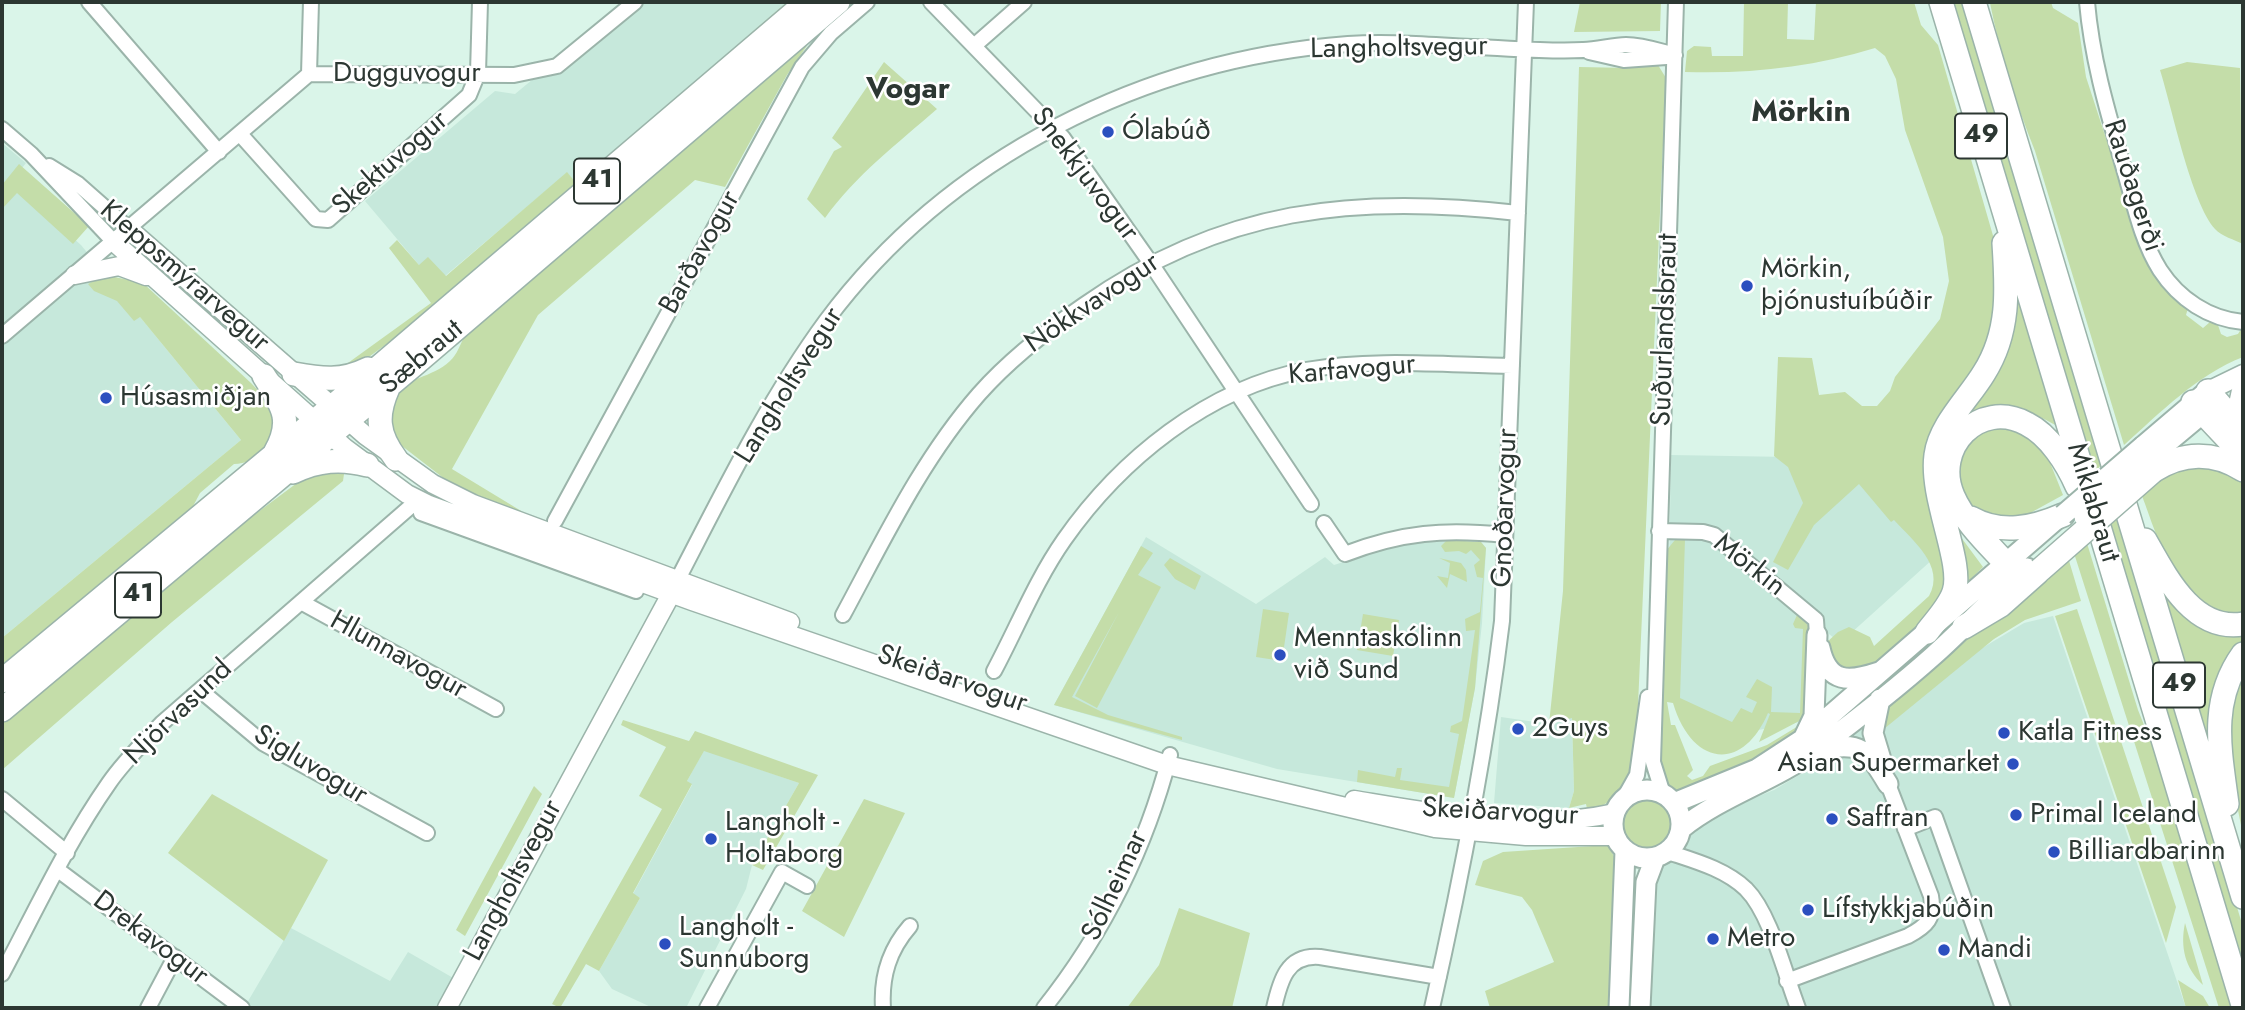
<!DOCTYPE html>
<meta charset="utf-8">
<style>
body{margin:0}
#map{position:relative;width:2245px;height:1010px;overflow:hidden;background:#daf5e9;font-family:Jost,sans-serif}
canvas{display:block}
.frame{position:absolute;inset:0;border:4px solid #2c3732;pointer-events:none}
</style>
<div id="map">
<canvas width="2245" height="1010"></canvas>
<div class="frame"></div>
</div>
<script>
const ctx = document.querySelector('canvas').getContext('2d');
ctx.lineJoin = 'round';
function fillPath(path, color) {
  ctx.fillStyle = color;
  ctx.fill(path, 'evenodd');
}
function strokePath(path, color, width, dash) {
  ctx.strokeStyle = color;
  ctx.lineWidth = width;
  ctx.lineCap = dash ? 'butt' : 'round';
  ctx.setLineDash(dash || []);
  ctx.stroke(path);
}
function drawText(font, color, halo, rows, align = 'center') {
  ctx.font = font + ' Jost,sans-serif';
  ctx.lineWidth = 5;
  ctx.setLineDash([]);
  ctx.textBaseline = 'middle';
  ctx.strokeStyle = halo;
  ctx.fillStyle = color;
  for (const [text, x, y, turn = 0] of rows) {
    ctx.save();
    ctx.translate(x, y);
    ctx.rotate((+turn || 0) * Math.PI / 180);
    ctx.textAlign = isNaN(turn) ? turn : align;
    if (halo) ctx.strokeText(text, 0, 0);
    ctx.fillText(text, 0, 0);
    ctx.restore();
  }
}
fillPath(new Path2D(`
 M626,2H787L577,184L567,173L445,276L419,265L365,201L495,91L515,94Z
 M2,143L26,163L11,182L81,245L241,440L2,638Z
 M1671,455L1789,457L1859,473L1933,559L1840,643L1807,616L1805,721L1738,734L1667,696Z
 M1146,537L1256,604L1325,557L1334,565L1404,543L1447,540L1481,542L1486,548L1482,623L1475,688L1454,798L1277,769L1054,705Z
 M2053,616L2186,1008H1647L1654,885L1658,871L1698,825L1707,817L1774,790L1819,763L1892,702L2024,623Z
 M1501,717L1549,724L1572,717L1574,791L1569,808L1494,803Z
 M704,750L799,783L752,865L746,889L686,1008H653L612,989L599,971L640,898L633,894L692,785L687,781Z
 M291,928L390,981L408,952L462,983L448,1008H244Z`), '#c6e8db');
fillPath(new Path2D(`
 M787,2H795L439,305L350,371L341,368L431,303L389,248L397,240L419,265L428,257L446,276L567,172L577,184Z
 M1580,2H1661L1660,31L1574,32Z
 M1744,2H1788L1787,39L1814,40L1816,2H1914L1921,25L1938,45L1996,246L2003,303L1993,347L1944,423L1950,581L1927,620L1874,665L1854,672L1837,668L1826,643L1838,632L1849,627L1870,637L1874,646L1929,596C1946,566 1912,540 1894,520L1891,522L1859,484L1814,525L1788,570L1773,562L1803,503L1788,467L1774,456L1778,357L1812,358L1819,395L1845,392L1862,406H1877L1890,391L1895,377L1940,319L1949,281L1943,237L1905,130L1896,79L1885,56L1875,48C1812,67 1752,74 1685,72L1687,51L1694,46L1711,47L1712,56H1743Z
 M1951,2H1964L2103,463L2093,474Z
 M1992,2H2051L2053,8L2078,23L2086,77L2144,255L2158,278L2188,308L2186,315L2203,328L2210,322L2218,325L2221,334L2227,337L2238,334L2243,326V357C2197,375 2161,412 2124,445L2035,151C2016,103 2000,54 1990,3Z
 M815,34L787,75L725,187L695,180L538,315L452,469L536,520L455,487L393,439L388,423L396,389C414,377 442,374 455,355C460,348 463,337 468,329Z
 M884,62L937,109C897,144 856,175 825,218L807,199L834,151L842,147L832,138Z
 M2187,62L2240,68L2243,244C2235,240 2221,236 2215,229C2191,202 2172,108 2160,70Z
 M1630,63L1658,65L1666,78L1635,772C1626,790 1606,806 1588,813L1586,804L1569,808L1574,791L1572,718L1549,724L1563,591L1579,67L1630,68Z
 M19,164L89,226L73,244L17,193L2,209V185Z
 M105,275L143,283L251,383L270,403L279,425C269,443 258,464 234,464L200,493L190,512L2,672V638L241,440L140,317L134,321L117,301L94,291L88,284Z
 M2020,288L2061,428C1990,389 1988,402 1939,458L2013,291Z
 M2023,427L2047,455L2063,495L2012,523L1972,511L1955,481L1964,441L1975,428Z
 M2206,463L2243,478V616C2237,617 2228,620 2221,618C2177,607 2155,530 2141,493L2165,474Z
 M334,470L344,474L343,481L172,622L2,770V721L234,530L305,477Z
 M2117,512L2243,927V971L2107,520Z
 M1949,521L1983,567L1955,595Z
 M1685,539L1680,698L1732,722L1741,708L1752,713L1757,702L1746,697L1757,679L1772,687L1771,712L1800,713L1803,629L1795,628L1793,624L1797,615L1809,626L1808,722C1788,738 1700,798 1676,790C1664,785 1661,771 1656,760L1665,552L1675,540ZM1667,702L1673,703C1691,764 1741,775 1768,713L1770,714L1759,742L1803,719L1800,725L1767,745L1710,766L1703,776L1692,780L1687,776L1693,770L1675,725H1671Z
 M1447,540L1481,542L1486,548L1475,688L1454,798L1357,782L1358,770L1395,777L1397,768H1402L1400,780L1449,787L1459,734L1450,732L1451,726L1462,721L1475,630L1466,631L1465,619L1480,612L1483,578L1477,577L1474,565L1480,560L1471,550L1466,554L1459,551L1445,552L1441,546Z
 M2086,540L2138,710L2166,780L2234,1008H2219L2073,550Z
 M1141,546L1153,553L1138,575L1161,587L1097,708L1075,696L1119,612L1072,697L1108,715L1182,737V740L1054,705Z
 M2067,554L2081,601L2025,620L1994,639L1879,733V718L1892,702Z
 M1170,558L1201,576L1195,590L1175,579L1164,565Z
 M1439,558L1461,563L1466,570L1467,582L1450,574L1447,588L1437,576L1448,578L1450,563Z
 M2157,570L2179,601L2243,629V646L2213,754Z
 M1263,609L1289,613L1282,661L1256,657Z
 M2077,609L2176,907L2166,943L2055,616Z
 M1363,614L1399,620L1393,656L1357,650Z
 M2243,665V835L2226,751L2228,690Z
 M623,720L689,741L695,731L818,775L763,870L752,865L799,783L704,751L687,781L692,784L633,893L640,898L599,971L586,964L560,1008L552,1004L662,809L639,796L666,747L621,725Z
 M534,786L542,794L465,936L456,930Z
 M212,794L328,860L284,941L168,853Z
 M1621 824a27 27 0 1 1 54 0a27 27 0 1 1-54 0Z
 M864,799L905,813L844,937L802,911Z
 M1608,845L1616,860L1610,1008H1490L1485,991L1554,962L1532,910L1522,897L1475,885L1483,861L1503,852Z
 M1179,908L1250,933L1232,1008H1127L1159,965Z
 M2185,923L2203,985C2185,968 2180,947 2185,923Z
 M2178,980L2203,996L2210,1008H2186Z`), '#c4dda9');
const minor = new Path2D(`
 M89,2L219,152
 M931,2L1063,138L1150,262L1311,504
 M2087,2C2092,60 2108,113 2124,169C2134,203 2141,240 2160,270C2179,299 2209,319 2243,322
 M975,45L1024,2
 M1589,52L1624,60L1666,57
 M309,74L311,2
 M2,129L31,154L114,242
 M240,134L316,219L328,220L469,95L478,73L480,2
 M49,166L78,184L129,229
 M2,336L309,74L514,75L557,66L635,2
 M555,521L802,67L831,33L867,2
 M1324,523L1345,554C1402,532 1445,529 1505,535
 M1659,531L1703,532L1714,535L1816,620L1817,635
 M678,579C723,492 768,400 826,321C949,156 1145,59 1348,44C1389,41 1430,45 1472,47C1509,48 1547,52 1583,50C1598,50 1612,45 1626,45C1643,45 1659,51 1675,55
 M301,602L496,709
 M843,615C884,539 922,459 979,394C1010,359 1046,331 1084,305C1222,208 1354,194 1518,213
 M994,671C1017,628 1036,580 1064,540C1120,460 1208,388 1306,370C1374,358 1444,365 1512,366
 M200,690L263,743L427,833
 M1663,794L1653,762L1676,2
 M2,799L67,853
 M1623,800L1637,775L1648,697
 M1905,829L1935,817L2003,1008
 M1668,852C1695,861 1725,869 1746,889C1771,914 1785,975 1798,1008
 M58,870L242,1008
 M2,974C36,910 67,843 109,783C124,761 144,742 162,723L418,500L421,513L636,591
 M1787,981L1908,936C1927,926 1935,918 1931,896L1888,784
 M148,1008L175,957
 M707,1008L782,872L807,886
 M883,1008C881,976 889,950 910,926
 M1044,1008C1103,934 1146,847 1170,755
 M1274,1008C1280,981 1287,954 1320,957L1439,977
 M1432,1008C1461,880 1486,752 1502,621L1526,2`);
const tertiary = new Path2D(`
 M129,229L366,436L433,484L473,504L790,622
 M114,242L345,448L407,494L429,505L692,601L1167,765L1435,828L1526,836H1615
 M75,275L119,266L146,276
 M2208,391L2243,374
 M1354,800C1438,814 1530,832 1615,813
 M447,1008L677,583`);
const secondary = new Path2D(`
 M2143,446L2204,394
 M2148,459L2214,404
 M1820,648C1828,684 1849,682 1879,672
 M1880,699L1873,733L1883,766
 M1804,737L1814,716L1817,635
 M1819,750C1861,741 1867,749 1888,784
 M1613 824a34 34 0 1 1 68 0a34 34 0 1 1-68 0Z
 M1674,803L1757,769L1803,739L2058,518
 M1682,828C1722,796 1774,781 1816,750C1856,720 1896,689 1933,656C1966,627 1994,595 2027,568
 M1619,1008L1625,851
 M1640,1008L1646,882L1655,858`);
const trunk = new Path2D(`
 M1941,2L2243,1005
 M1974,2L2243,897
 M294,374C321,379 342,382 368,369
 M264,376C282,405 294,420 275,453
 M388,388C376,415 377,434 396,459
 M2208,391L2243,431
 M2243,393L2240,407L2243,418
 M2193,402L2243,455
 M2153,471C2182,452 2214,451 2243,470
 M293,472C318,460 341,458 367,465
 M1971,518C2001,535 2033,528 2063,515
 M2145,540C2166,577 2193,632 2243,624
 M2017,576C1997,552 1966,526 1953,496C1932,448 1979,398 2027,424C2049,435 2067,463 2077,486
 M1964,627L2001,605L2037,573
 M1927,632C1936,620 1949,607 1954,592C1964,563 1930,498 1936,455C1940,425 1969,398 1984,373C2010,332 2007,289 2004,243
 M2,681L345,396L807,2
 M2,710L416,363L838,2
 M2227,804C2220,751 2209,701 2243,654`);
strokePath(minor, '#9bb4aa', 18);
strokePath(tertiary, '#9bb4aa', 21);
strokePath(secondary, '#9bb4aa', 23);
strokePath(trunk, '#9bb4aa', 26);
strokePath(minor, '#fff', 14);
strokePath(tertiary, '#fff', 18);
strokePath(secondary, '#fff', 19);
strokePath(trunk, '#fff', 23);
const secondaryBridge = new Path2D(`
 M2063,515L2143,446
 M2084,517L2148,459`);
const trunkBridge = new Path2D(`
 M2040,570L2153,471`);
strokePath(secondaryBridge, '#9bb4aa', 23, []);
strokePath(trunkBridge, '#9bb4aa', 26, []);
strokePath(secondaryBridge, '#fff', 19);
strokePath(trunkBridge, '#fff', 23);
for (const [x, y, r, color] of [
 [1108,132,7,"#2b4fbf"],
 [1747,286,7,"#2b4fbf"],
 [106,398,7,"#2b4fbf"],
 [1280,655,7,"#2b4fbf"],
 [1518,729,7,"#2b4fbf"],
 [2004,733,7,"#2b4fbf"],
 [2013,764,7,"#2b4fbf"],
 [2016,815,7,"#2b4fbf"],
 [1832,819,7,"#2b4fbf"],
 [711,839,7,"#2b4fbf"],
 [2054,852,7,"#2b4fbf"],
 [1808,910,7,"#2b4fbf"],
 [1713,939,7,"#2b4fbf"],
 [665,944,7,"#2b4fbf"],
 [1944,950,7,"#2b4fbf"]
]) {
  const dot = new Path2D();
  dot.arc(x, y, r, 0, 2 * Math.PI);
  ctx.fillStyle = color;
  ctx.fill(dot);
  strokePath(dot, '#fff', 2.5);
}
for (const [x, y, w] of [
 [1981,136,52],
 [597,181,46],
 [138,595,46],
 [2179,685,52]
]) {
  const box = new Path2D();
  box.roundRect(x - w / 2, y - 22.5, w, 45, 5);
  ctx.fillStyle = '#fff';
  ctx.fill(box);
  strokePath(box, '#2c3732', 2);
}
drawText('bold 26px', '#2c3732', null, [
 ["49",1981,136],
 ["41",597,181],
 ["41",138,595],
 ["49",2179,685]
]);
drawText('28px', '#2c3732', '#fff', [
 ["Langholtsvegur",1399,49,-1],
 ["Dugguvogur",407,74],
 ["Skektuvogur",391,164,-41],
 ["Snekkjuvogur",1084,175,53],
 ["Rauðagerði",2132,186,72],
 ["Barðavogur",701,253,-61],
 ["Kleppsmýrarvegur",184,277,41],
 ["Nökkvavogur",1093,304,-34],
 ["Suðurlandsbraut",1666,330,-88],
 ["Sæbraut",422,358,-40],
 ["Karfavogur",1352,371,-5],
 ["Langholtsvegur",790,386,-58],
 ["Miklabraut",2092,503,73],
 ["Gnoðarvogur",1506,508,-88],
 ["Mörkin",1749,566,38],
 ["Hlunnavogur",398,656,29],
 ["Skeiðarvogur",952,680,19],
 ["Njörvasund",179,713,-44],
 ["Sigluvogur",310,766,31],
 ["Skeiðarvogur",1500,813,3],
 ["Langholtsvegur",514,881,-62],
 ["Sólheimar",1116,886,-65],
 ["Drekavogur",150,939,37]
]);
drawText('28px', '#2c3732', '#fff', [
 ["Ólabúð",1122,132],
 ["Mörkin,",1761,270],
 ["þjónustuíbúðir",1761,302],
 ["Húsasmiðjan",120,398],
 ["Menntaskólinn",1294,639],
 ["við Sund",1294,671],
 ["2Guys",1532,729],
 ["Katla Fitness",2018,733],
 ["Asian Supermarket",1999,764,"right"],
 ["Primal Iceland",2030,815],
 ["Saffran",1846,819],
 ["Langholt -",725,823],
 ["Holtaborg",725,855],
 ["Billiardbarinn",2068,852],
 ["Lífstykkjabúðin",1822,910],
 ["Langholt -",679,928],
 ["Sunnuborg",679,960],
 ["Metro",1727,939],
 ["Mandi",1958,950]
], 'left');
drawText('bold 30px', '#2c3732', '#fff', [
 ["Vogar",908,91],
 ["Mörkin",1801,114]
]);
</script>
